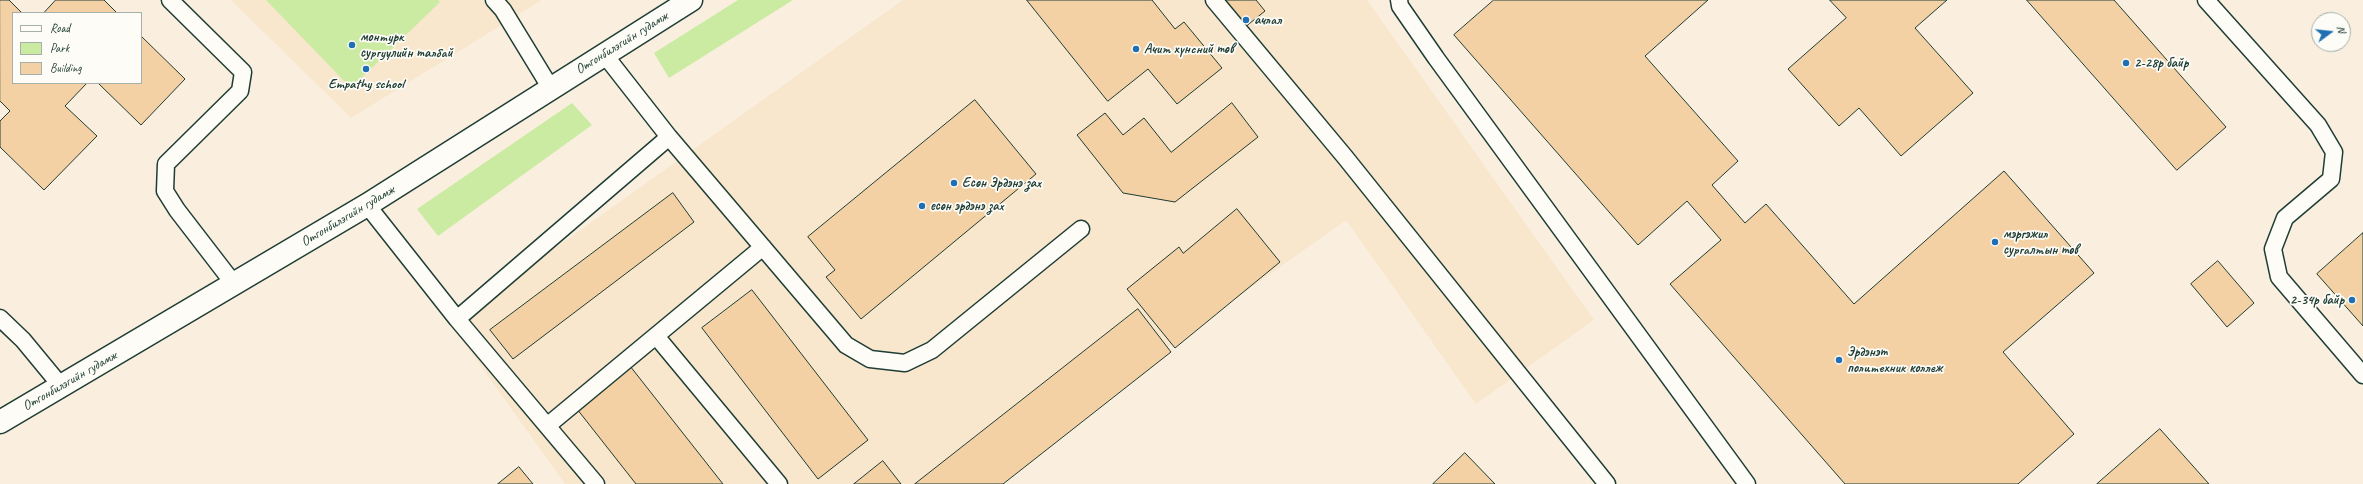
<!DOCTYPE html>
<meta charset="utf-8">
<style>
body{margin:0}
#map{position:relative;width:2363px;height:484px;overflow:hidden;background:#faefde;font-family:Caveat,sans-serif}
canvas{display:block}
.legend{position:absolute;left:12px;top:12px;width:130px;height:72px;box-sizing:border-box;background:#fdfcf7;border:1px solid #a4b0a9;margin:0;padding:5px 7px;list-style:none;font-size:12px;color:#1f3d34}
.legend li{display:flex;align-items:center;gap:8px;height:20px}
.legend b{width:20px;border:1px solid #a4b0a9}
.north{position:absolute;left:2311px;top:12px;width:40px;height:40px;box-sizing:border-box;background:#fdfcf7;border:1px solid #a4b0a9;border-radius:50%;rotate:75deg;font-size:11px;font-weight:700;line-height:16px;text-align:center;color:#1f3d34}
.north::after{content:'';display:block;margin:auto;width:14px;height:18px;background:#1f6fb2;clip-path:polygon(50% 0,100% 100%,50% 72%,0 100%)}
</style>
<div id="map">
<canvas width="2363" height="484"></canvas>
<ul class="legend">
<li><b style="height:5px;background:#fdfcf7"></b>Road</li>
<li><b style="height:11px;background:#cbeba3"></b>Park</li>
<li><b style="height:11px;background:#f3d1a4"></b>Building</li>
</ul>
<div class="north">N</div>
</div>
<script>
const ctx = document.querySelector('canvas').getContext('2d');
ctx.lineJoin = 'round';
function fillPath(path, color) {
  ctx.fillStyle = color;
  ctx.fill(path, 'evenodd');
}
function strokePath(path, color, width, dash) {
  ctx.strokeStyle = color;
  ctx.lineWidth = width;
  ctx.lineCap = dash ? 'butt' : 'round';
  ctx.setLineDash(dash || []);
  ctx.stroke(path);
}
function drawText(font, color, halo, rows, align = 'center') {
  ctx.font = font + ' Caveat,sans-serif';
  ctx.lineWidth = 3.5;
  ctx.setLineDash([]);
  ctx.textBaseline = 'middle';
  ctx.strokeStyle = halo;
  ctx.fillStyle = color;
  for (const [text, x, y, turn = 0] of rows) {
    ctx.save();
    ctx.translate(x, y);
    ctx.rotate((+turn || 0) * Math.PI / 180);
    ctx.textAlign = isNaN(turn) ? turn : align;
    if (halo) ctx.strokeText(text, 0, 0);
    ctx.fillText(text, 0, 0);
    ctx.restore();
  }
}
fillPath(new Path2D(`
 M231,0H542L351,118Z
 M903,0H1367L1594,320L1476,404L1346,220L976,484H565L450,323Z`), '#f8e6cd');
fillPath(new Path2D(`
 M266,0H438L440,2L351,88Z
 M738,0H793L669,78L654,53Z
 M572,103L592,125L438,236L417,209Z`), '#cbeba3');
const building = new Path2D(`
 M0,0H9L22,13H13V83H87L65,106L97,136L44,190L0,147V121L10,111L0,101Z
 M56,0H104L117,13H44Z
 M1027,0H1152L1175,29L1184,22L1222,68L1177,104L1148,69L1108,101Z
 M1221,0H1256L1265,11L1244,28Z
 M1494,0H1708L1645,56L1738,161L1712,185L1745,223L1766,204L1854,304L2004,171L2094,273L2003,352L2074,434L2018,484H1845L1670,284L1721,240L1687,201L1638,245L1454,35Z
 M1830,0H1947L1915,28L1973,93L1901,156L1859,108L1839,126L1788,69L1846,18Z
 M2027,0H2114L2226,127L2177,170Z
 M141,36L185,79L141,125L98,83H141Z
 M975,100L1036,174L861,319L826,277L835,270L808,237Z
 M1232,103L1258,137L1175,202L1123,193L1077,135L1105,113L1123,135L1144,118L1171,152Z
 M673,193L694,222L513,359L490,330Z
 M1237,209L1280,262L1175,348L1127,289L1179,247L1183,253Z
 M2363,233V326L2317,274Z
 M2218,261L2254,303L2227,327L2191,284Z
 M752,290L868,440L818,479L702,328Z
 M1138,309L1171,352L1003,484H915Z
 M630,366L723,484H636L577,409Z
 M2160,429L2209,484H2097Z
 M1465,453L1495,484H1433Z
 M883,461L901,484H854Z
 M519,467L533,484H498Z`);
fillPath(building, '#f3d1a4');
strokePath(building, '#1f3d34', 1);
const service = new Path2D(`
 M170,0L243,72L240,91L166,164L165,191L177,210L234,284
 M494,0L503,10L550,87
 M1214,0L1345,157L1607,484
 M1399,0L1400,6L1436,58L1747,484
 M2206,0L2318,125L2334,152L2331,179L2285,218L2273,249L2279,277L2363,375
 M604,54L669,137L846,345L870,359L905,363L932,350L1081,229
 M367,205L457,319L596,484
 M0,318L23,340L61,386
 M457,319L669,137
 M656,336L779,484
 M547,426L763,247`);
const minor = new Path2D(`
 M0,422L367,205L691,0`);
strokePath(service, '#1f3d34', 19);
strokePath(minor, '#1f3d34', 25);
strokePath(service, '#fdfcf7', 16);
strokePath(minor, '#fdfcf7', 22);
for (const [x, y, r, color] of [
 [1246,20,4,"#1f6fb2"],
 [352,45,4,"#1f6fb2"],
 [1136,49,4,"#1f6fb2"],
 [2126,63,4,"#1f6fb2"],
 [366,69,4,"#1f6fb2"],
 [954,183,4,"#1f6fb2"],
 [922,206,4,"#1f6fb2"],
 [1995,242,4,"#1f6fb2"],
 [2352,300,4,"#1f6fb2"],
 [1839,360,4,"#1f6fb2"]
]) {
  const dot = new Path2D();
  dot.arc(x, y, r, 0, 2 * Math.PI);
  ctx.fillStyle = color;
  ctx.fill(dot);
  strokePath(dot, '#fdfcf7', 1.5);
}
drawText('bold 14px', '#1f3d34', '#fdfcf7', [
 ["ачлал",1254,20],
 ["монтурк",360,37],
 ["сургуулийн талбай",360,53],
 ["Ачит хүнсний төв",1144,49],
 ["2-28р байр",2134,63],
 ["Empathy school",366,84,"center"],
 ["Есөн Эрдэнэ зах",962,183],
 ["есөн эрдэнэ зах",930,206],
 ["мэргэжил",2003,234],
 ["сургалтын төв",2003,250],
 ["2-34р байр",2344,300,"right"],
 ["Эрдэнэт",1847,352],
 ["политехник коллеж",1847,368]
], 'left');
drawText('14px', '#1f3d34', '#fdfcf7', [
 ["Отгонбилэгийн гудамж",622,43,-32],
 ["Отгонбилэгийн гудамж",348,216,-31],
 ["Отгонбилэгийн гудамж",70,381,-30]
]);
</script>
